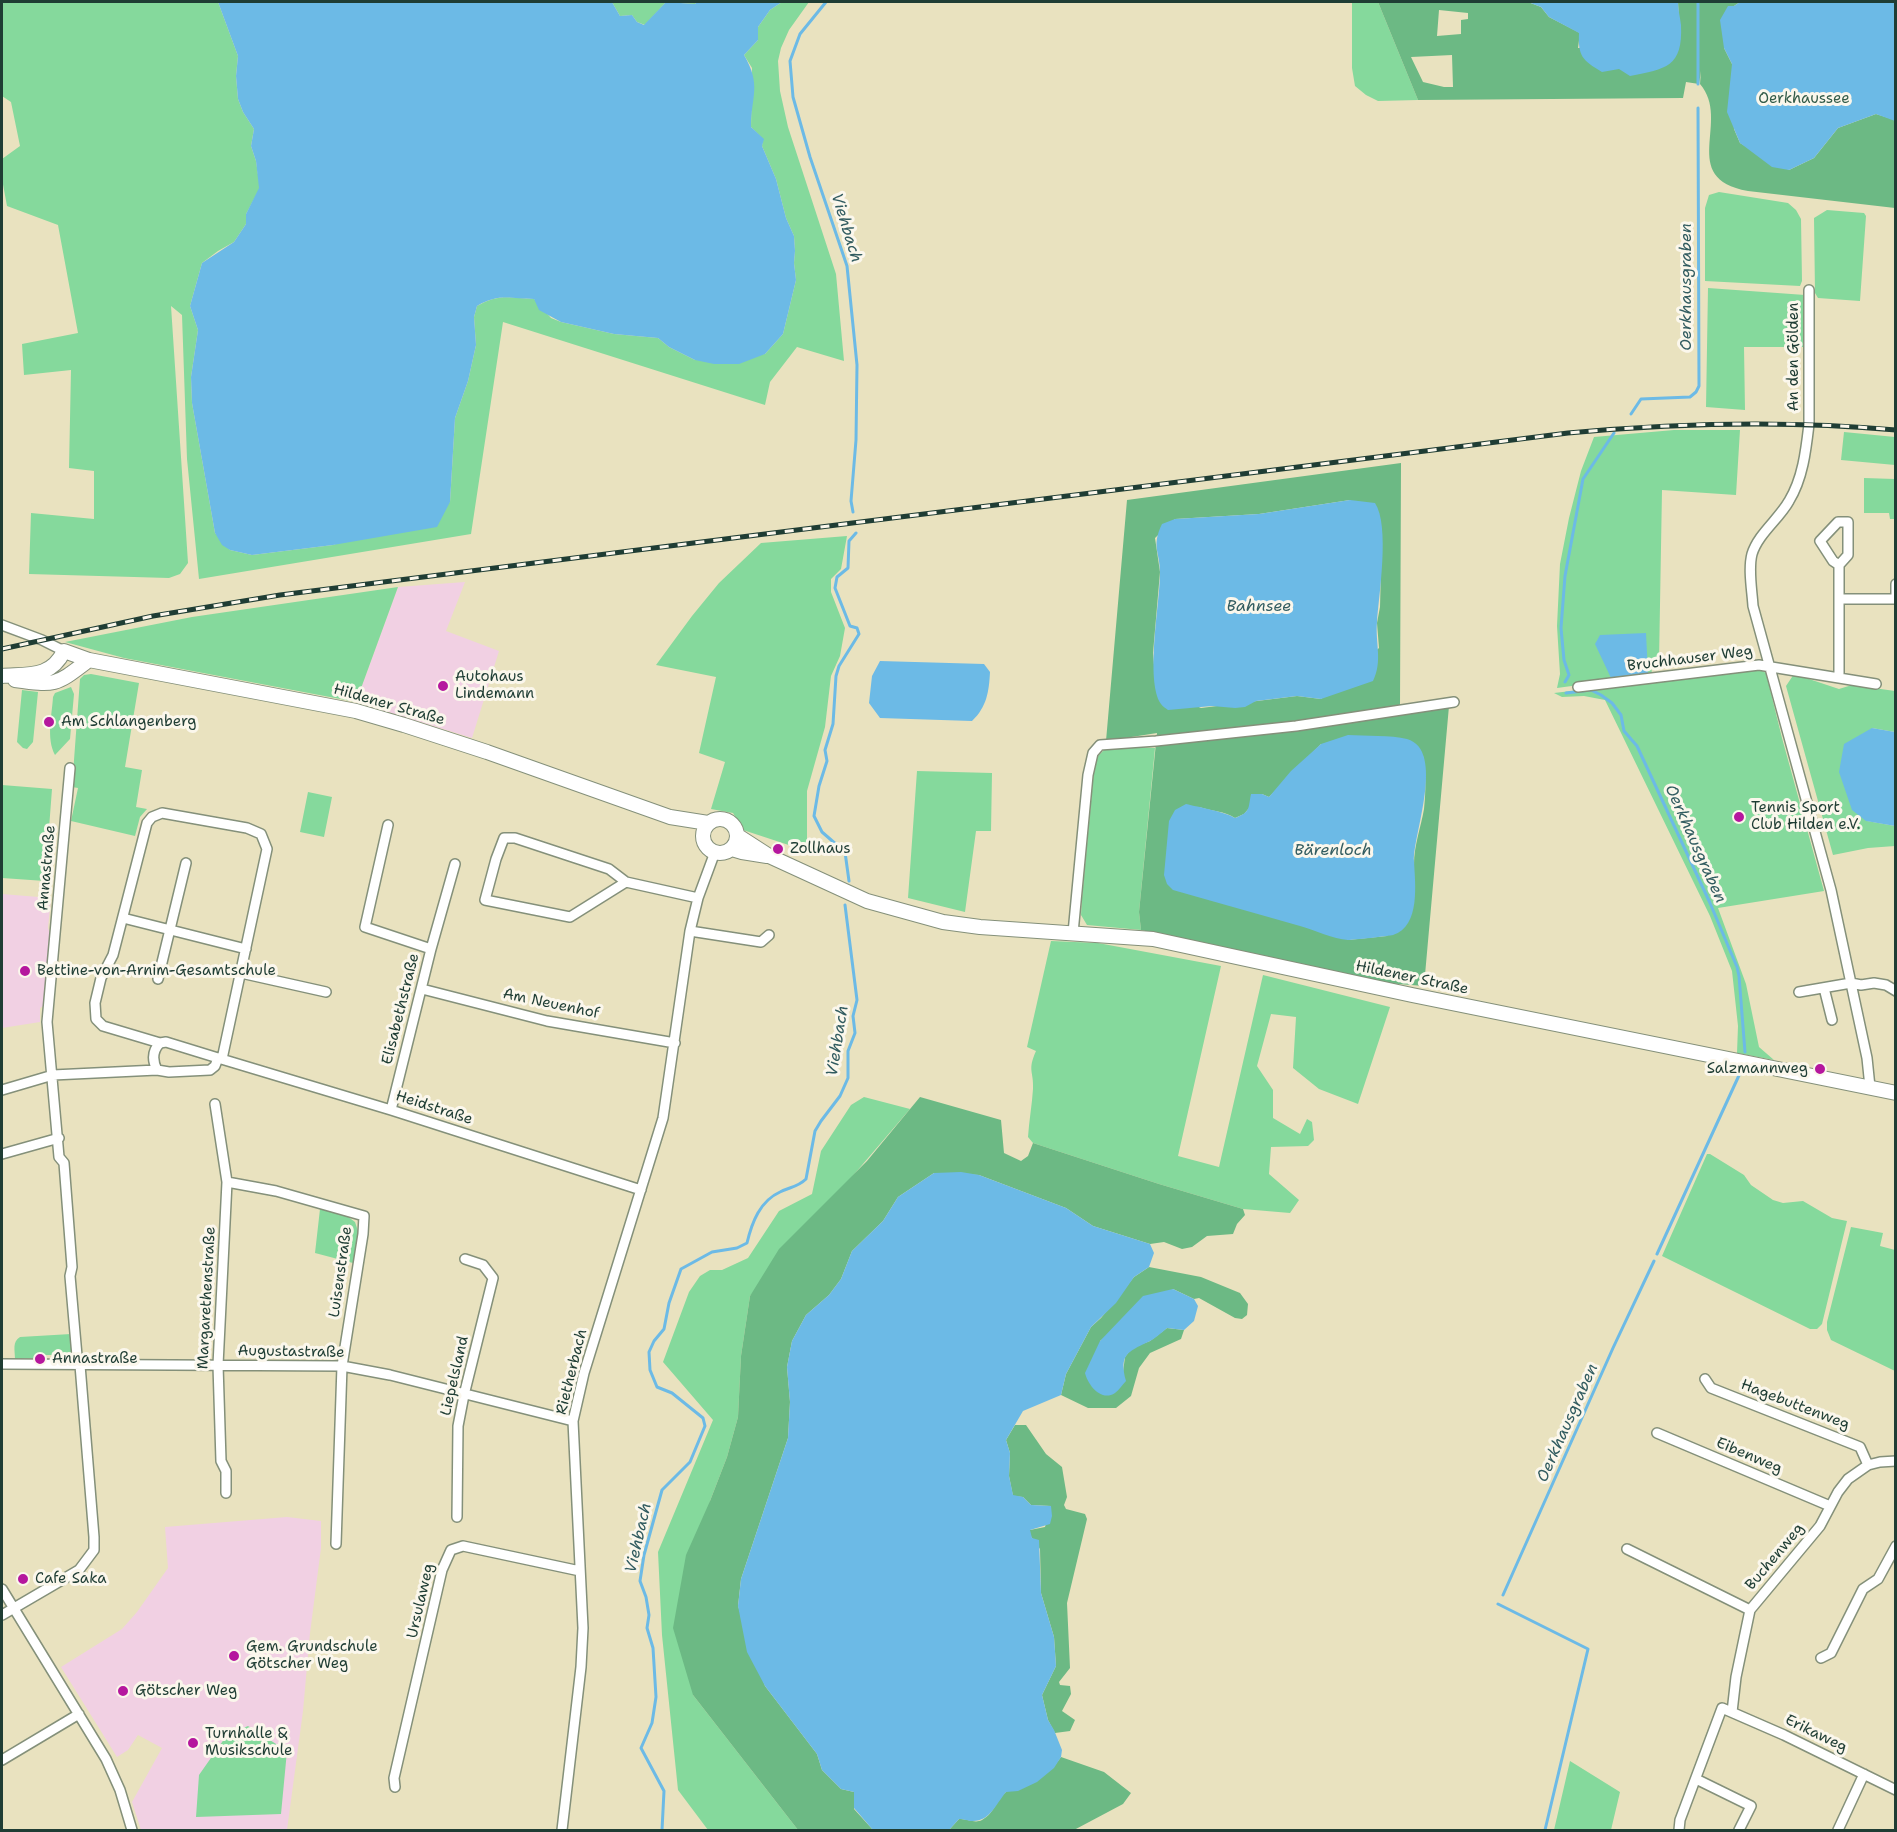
<!DOCTYPE html>
<meta charset="utf-8">
<style>
body{margin:0}
#map{position:relative;width:1897px;height:1832px;overflow:hidden;background:#e9e2bf;font-family:"Shantell Sans",sans-serif}
canvas{display:block}
.frame{position:absolute;inset:0;border:3px solid #1f3d34;pointer-events:none}
</style>
<div id="map">
<canvas width="1897" height="1832"></canvas>
<div class="frame"></div>
</div>
<script>
const ctx = document.querySelector('canvas').getContext('2d');
ctx.lineJoin = 'round';
function fillPath(path, color) {
  ctx.fillStyle = color;
  ctx.fill(path, 'evenodd');
}
function strokePath(path, color, width, dash) {
  ctx.strokeStyle = color;
  ctx.lineWidth = width;
  ctx.lineCap = dash ? 'butt' : 'round';
  ctx.setLineDash(dash || []);
  ctx.stroke(path);
}
function drawText(font, color, halo, rows, align = 'center') {
  ctx.font = font + ' "Shantell Sans",sans-serif';
  ctx.lineWidth = 6;
  ctx.setLineDash([]);
  ctx.textBaseline = 'middle';
  ctx.strokeStyle = halo;
  ctx.fillStyle = color;
  for (const [text, x, y, turn = 0] of rows) {
    ctx.save();
    ctx.translate(x, y);
    ctx.rotate((+turn || 0) * Math.PI / 180);
    ctx.textAlign = isNaN(turn) ? turn : align;
    if (halo) ctx.strokeText(text, 0, 0);
    ctx.fillText(text, 0, 0);
    ctx.restore();
  }
}
fillPath(new Path2D(`
 M465,582L446,631L499,651L472,738L356,702L398,587Z
 M2,894L51,898L48,928L51,936L45,1005L40,1008V1022L2,1028Z
 M287,1517L321,1521V1548L310,1633L303,1711L287,1830H141L132,1802L162,1748L138,1735L128,1750L117,1757L61,1667L122,1629L137,1612L168,1568L165,1527Z`), '#f1d0e3');
fillPath(new Path2D(`
 M2,2H218L238,56L236,76L238,99L243,112L254,129L251,146L256,161L260,188L246,214V224L234,242L218,251L202,263L190,306L198,330L191,377L192,403L215,533L230,550L252,555L333,545L450,502L455,418L468,381L476,345L474,317L477,306C499,293 511,298 534,299L551,318L561,322L614,334L658,338L669,347L695,360L765,354L783,334L796,280L794,263L795,251L794,236L786,218L776,179L762,146L763,139L751,127L752,68L744,55L758,40V27L770,10L782,2H809L789,30L781,48L778,61L780,91L788,127L836,274L844,361L797,347L770,382L765,405L503,322L471,534L199,579L187,459L182,315L171,306L188,563L180,574L169,578L29,574L31,513L94,519V471L69,468L71,370L24,375L22,344L78,333L58,225L7,206L2,179V159L20,146L11,102L2,96Z
 M612,2H697L695,4L666,2L645,25L637,22L632,15L620,16Z
 M1352,2H1378L1418,100L1378,101L1366,95L1355,86L1352,68Z
 M1719,192L1788,203L1796,210L1801,219L1802,281L1800,286L1705,281V208L1709,195Z
 M1827,210L1864,213L1866,216L1860,301L1818,298L1815,293L1814,218Z
 M1708,288L1805,295V347H1744L1745,410L1706,407Z
 M1674,430H1740L1736,495L1662,490L1659,662H1651L1652,675L1557,688L1560,674L1557,626L1560,564L1569,518L1581,471L1594,437Z
 M1844,432L1895,437V465L1841,460Z
 M1864,478L1895,479V519H1890L1889,513H1864Z
 M847,536L841,569L831,579V592L845,628L840,656L831,676L825,727L807,791V851L743,830L733,813L711,809L725,762L699,753L716,677L656,665L692,616L719,583L761,543Z
 M398,587L356,702L124,658L65,642L192,617Z
 M1759,669L1766,673L1782,738L1824,891L1718,908L1746,984L1759,1047L1774,1060L1737,1053L1738,1026L1732,971L1710,916L1605,700L1584,696L1562,697L1554,693Z
 M91,674L139,683L125,767L142,770L136,807L147,809L140,817L135,836L71,821L78,788L72,787L80,679L84,675Z
 M1794,674L1839,689L1852,685L1895,691V732L1872,728L1867,821L1895,826V846L1868,848L1833,855L1786,686Z
 M71,687L74,694L70,739L55,755C46,738 52,715 53,697L55,693Z
 M22,690L38,692L33,742L27,749L23,748L17,742Z
 M1134,747L1155,748L1139,912L1141,930L1087,925L1081,915L1082,898L1095,759L1104,750Z
 M917,771L992,773L991,831H976L965,912L908,898Z
 M2,785L52,789L45,881L2,878Z
 M308,792L332,797L324,837L300,832Z
 M1051,941L1098,943L1221,966L1178,1156L1219,1167L1263,975L1390,1007L1358,1104L1319,1089L1293,1068L1296,1017L1271,1014L1257,1066L1273,1090V1118L1300,1134L1307,1119L1312,1122L1314,1140L1308,1146L1271,1147L1269,1174L1299,1200L1290,1213L1243,1209L1159,1184L1033,1143L1028,1137C1029,1121 1032,1105 1033,1089C1034,1071 1027,1071 1036,1051L1027,1047Z
 M864,1097L910,1109L750,1296L741,1356L738,1417L727,1457L710,1501L693,1695L798,1830H708L678,1790L662,1635L658,1552L713,1420L663,1362L689,1292L700,1276L710,1270H722L748,1258L779,1211L812,1194L821,1151L851,1105Z
 M1707,1154H1710L1744,1175L1751,1185L1773,1200L1783,1203L1803,1201L1832,1218L1847,1221L1822,1324L1817,1329H1810L1662,1256Z
 M320,1209L347,1216L355,1222L358,1231L353,1263L315,1253Z
 M1851,1227L1883,1233L1880,1246L1895,1250V1371L1831,1340L1827,1330V1322Z
 M71,1334L73,1358L58,1359L57,1355H39V1358L15,1359C15,1350 12,1342 20,1337Z
 M248,1726L287,1751L281,1814L196,1817L199,1775L227,1735Z
 M1570,1761L1620,1792L1611,1830H1554Z`), '#85d99c');
fillPath(new Path2D(`
 M1378,2H1528L1541,7L1549,17L1580,33L1578,48L1680,39L1678,2H1740L1734,6L1724,48L1732,64L1734,129L1740,143L1789,170L1814,158L1838,128L1876,114L1895,120V208L1748,191C1677,178 1732,121 1700,84L1701,71L1699,84L1686,82L1683,98L1418,100ZM1439,10L1468,13V19L1461,20V34L1437,36ZM1452,55L1453,87H1444L1423,82L1411,57Z
 M1401,463L1400,705L1402,712L1449,706L1424,986L1386,983L1141,930L1139,912L1157,733L1106,741L1127,500ZM1350,500L1382,531L1380,607L1377,623L1379,648L1321,699L1297,696L1201,708L1156,689L1153,653L1160,572L1155,538L1175,519L1259,514ZM1321,744L1423,756C1426,774 1426,791 1424,809C1421,827 1414,845 1414,865L1387,936L1348,940L1199,807C1211,811 1225,811 1235,818L1244,814L1250,807V800L1262,794L1269,797Z
 M920,1097L1001,1120L1004,1153L1021,1161L1028,1156L1033,1143L1159,1184L1243,1209L1245,1215L1237,1224L1233,1234L1207,1236L1192,1247L1182,1249L1164,1242L1150,1244L1093,1226L1066,1208L979,1175L934,1173L898,1197L883,1221L852,1251L841,1279L829,1295L806,1315L792,1341L787,1367L790,1402L788,1438L741,1579L738,1606L765,1686L817,1754L822,1770L841,1789L854,1792V1809L873,1830H798L693,1695L673,1628L686,1555L710,1501L727,1457L738,1417L741,1356L750,1296L779,1249L867,1161Z
 M1149,1267L1201,1277L1240,1293L1248,1304L1247,1315L1242,1319L1235,1318L1199,1298L1194,1299L1173,1289L1100,1341L1123,1372L1125,1357L1132,1348L1150,1341L1167,1328L1184,1330L1181,1339L1150,1353L1139,1368L1131,1396L1116,1408H1088L1061,1395L1066,1374L1091,1327L1101,1318L1134,1277Z
 M1015,1425H1026L1046,1454L1062,1467L1067,1497L1064,1505L1066,1509L1085,1514L1087,1519L1067,1603L1070,1668L1059,1682L1060,1685L1070,1686L1071,1694L1062,1711L1075,1720L1070,1731L1055,1733L1048,1720L1042,1695L1056,1666L1054,1637L1041,1593L1040,1549L1030,1535V1530L1045,1527L1051,1506L1031,1505L1023,1497L1013,1496L1009,1476L1010,1453L1006,1440Z
 M1061,1757L1104,1772L1131,1793L1123,1804L1074,1830H949L959,1819C967,1818 974,1824 982,1820C995,1813 996,1799 1006,1792C1025,1781 1048,1777 1061,1757Z`), '#6cb984');
fillPath(new Path2D(`
 M218,2H612L620,16L632,15L637,22L644,25L666,2L695,4L697,2H782L770,10L758,27V40L744,55C762,86 751,96 751,127L764,139L762,146L776,179L786,218L794,236L795,251L794,263L796,280L783,334L765,354L739,364H714L695,360L669,347L658,338L614,334L561,322L539,310L534,299C511,299 499,293 477,306L474,317L476,345L468,381L455,418L450,502L437,527L333,545L252,555L230,550L222,545L215,533L192,403L191,377L198,330L190,306L202,263L234,242L246,224V214L259,188L256,161L251,146L254,129L243,112L238,99L236,76L238,56Z
 M1528,2H1678C1678,9 1680,17 1681,25C1683,67 1666,69 1630,76L1619,69L1602,72C1582,60 1578,56 1579,33L1549,17L1541,7Z
 M1740,2H1895V121L1876,114L1838,128L1814,158L1789,170L1772,167L1740,143L1727,112L1732,64L1724,48L1720,20L1728,6H1734Z
 M1350,500L1375,503C1390,526 1379,594 1377,622C1375,643 1383,661 1373,681L1321,699L1297,696L1256,701L1245,707L1235,708L1212,706L1168,710C1166,708 1163,707 1161,704C1145,680 1160,603 1160,573C1160,551 1151,547 1162,524L1175,519L1259,514Z
 M1646,633L1648,673L1611,678L1595,644L1600,635Z
 M880,661L984,664L990,672C989,691 987,707 972,721L880,718L869,703L872,676Z
 M1872,728L1895,732V826L1866,821L1852,810L1839,772L1844,744Z
 M1348,735C1365,736 1391,735 1407,739C1446,750 1413,835 1414,861C1415,883 1421,926 1393,935C1389,936 1353,940 1348,940C1333,939 1315,930 1300,926C1258,914 1215,902 1173,890L1167,884L1164,875L1169,821L1175,810L1186,804C1198,807 1226,812 1235,818C1251,812 1248,808 1251,794H1262L1269,797L1291,771L1321,744Z
 M961,1172L979,1175L1066,1208L1093,1226L1150,1244L1154,1253L1149,1267L1134,1277L1116,1303L1091,1327L1066,1374L1061,1395L1023,1411L1006,1440L1010,1453L1009,1476L1013,1495L1023,1497L1031,1505L1051,1506L1052,1516L1050,1524L1030,1530L1032,1538L1039,1540L1041,1593L1054,1637L1056,1666L1042,1695L1048,1720L1054,1730L1062,1750L1061,1757L1054,1768L1037,1782L1018,1791L1006,1792C996,1804 990,1821 973,1821C967,1821 965,1819 959,1819L949,1830H873L854,1808V1792L841,1789L822,1770L817,1754L765,1686L747,1652L738,1606L741,1579L788,1438L790,1402L787,1367L792,1341L806,1315L829,1295L841,1279L852,1251L883,1221L898,1197L934,1173Z
 M1173,1289L1194,1299L1198,1306L1194,1321L1184,1330L1167,1328C1161,1333 1155,1339 1148,1342C1127,1352 1119,1355 1126,1381C1122,1385 1119,1390 1115,1393C1101,1402 1088,1385 1085,1373L1100,1341L1143,1296Z`), '#6cbae6');
strokePath(new Path2D(`
 M826,2L800,34L790,61L793,97L810,157L847,266L857,365L856,440L851,501L853,512
 M1698,2V84
 M1631,414L1641,399L1690,397L1696,392L1699,386L1698,108
 M1565,682L1569,675L1564,660L1561,628L1565,576L1583,479L1614,433
 M1566,693L1591,690L1601,695L1612,703L1621,715L1624,731L1637,746L1710,903L1737,967L1739,976L1745,1052
 M849,881L845,852L822,832L814,816L819,786L827,761L825,750L833,724L836,676L839,666L859,634L857,628L850,626L835,588L837,577L848,568L849,541L856,533
 M1657,1254L1741,1071
 M1503,1595L1613,1348L1654,1261
 M1498,1604L1588,1649L1545,1830
 M662,1830L664,1791L641,1748L652,1723L656,1697L653,1648L647,1628L649,1615L646,1597L640,1581L644,1555L662,1490L690,1462L705,1426L703,1418L672,1393L657,1387L650,1370L649,1352L654,1341L664,1329L669,1303L681,1269L712,1252L737,1248L747,1243C752,1222 760,1201 780,1192C790,1187 798,1187 806,1179L815,1131L821,1121L840,1096L848,1078V1051L855,1033L853,1016L857,1000L845,905`), '#6cbae6', 3);
const street = new Path2D(`
 M1809,290V424C1806,450 1803,478 1789,501C1779,519 1758,534 1752,554C1748,569 1752,590 1753,606L1831,890L1867,1058L1870,1087
 M1839,565L1833,561L1820,541L1838,522H1848V555L1839,565V678
 M1896,584V599
 M1839,599H1895
 M2,625L42,640L64,651
 M1578,687L1759,665L1876,684
 M388,825L365,927L431,949
 M626,882L570,917L485,900L496,859L504,838H515L609,869L626,882L698,898
 M123,918L246,949
 M690,931L761,942L769,935
 M1073,933L1088,775L1093,753L1100,745L1156,741L1296,726L1454,702
 M241,973L326,992
 M158,979L186,863
 M1824,988L1832,1020
 M422,989L547,1021L675,1043
 M1799,992L1851,983L1861,985L1874,983L1886,985L1896,991
 M160,1043L103,1026L96,1019L95,1003L101,978L113,955L147,823L152,817L162,813L247,828L261,834L267,849L222,1059
 M157,1070C152,1060 152,1051 160,1043L166,1042L218,1058
 M2,1090L53,1075L157,1070L169,1072L210,1070L215,1066L218,1058L391,1110L641,1190
 M215,1104L227,1182L218,1365L221,1461L226,1471V1493
 M391,1110L431,949L455,864
 M2,1154L59,1138
 M227,1182L276,1191L364,1216L363,1234L342,1366L336,1544
 M2,1364L342,1366L390,1375L573,1421
 M1705,1379L1711,1388L1860,1447L1868,1465
 M1657,1433L1830,1506
 M457,1517L458,1426L464,1395L493,1278L483,1265L465,1259
 M1627,1549L1750,1610
 M2,1589L106,1759L120,1790L132,1830
 M2,1615L79,1570L94,1550V1537L80,1365L77,1356L70,1276L72,1267L64,1163L59,1157L47,1022L70,768
 M1821,1658L1831,1653L1863,1589L1878,1579L1896,1546
 M1732,1712L1736,1677L1750,1610L1820,1526L1838,1492L1848,1479L1868,1465L1880,1462L1896,1461
 M2,1760L79,1714
 M1696,1779L1751,1806L1739,1830
 M395,1787L394,1778L442,1570L451,1550L463,1546L580,1571
 M562,1830L581,1667L583,1628L573,1421L584,1373L663,1118L690,931L698,898L715,852
 M1679,1830L1680,1820L1722,1708L1784,1735L1896,1790
 M1838,1830L1864,1774`);
const secondary = new Path2D(`
 M2,676C29,674 51,678 64,651L89,660L356,711L404,725L487,752L670,817L708,823
 M15,680C57,686 56,685 89,660
 M703 836a17 17 0 1 1 34 0a17 17 0 1 1-34 0Z
 M738,836L769,856L867,901L943,922L980,927L1153,939L1412,995L1896,1093
 M732,849L742,852L767,856`);
strokePath(street, '#84907a', 12);
strokePath(secondary, '#84907a', 16);
strokePath(street, '#fff', 9);
strokePath(secondary, '#fff', 14);
const rail = new Path2D(`
 M2,649L153,616L280,595L1568,433C1678,423 1786,420 1896,430`);
strokePath(rail, '#1f3d34', 5);
strokePath(rail, '#fbf7ec', 3, [9]);
for (const [x, y, r, color] of [
 [443,686,6,"#b5179e"],
 [49,722,6,"#b5179e"],
 [1739,817,6,"#b5179e"],
 [778,849,6,"#b5179e"],
 [25,971,6,"#b5179e"],
 [1820,1069,6,"#b5179e"],
 [40,1359,6,"#b5179e"],
 [23,1579,6,"#b5179e"],
 [234,1656,6,"#b5179e"],
 [123,1691,6,"#b5179e"],
 [193,1743,6,"#b5179e"]
]) {
  const dot = new Path2D();
  dot.arc(x, y, r, 0, 2 * Math.PI);
  ctx.fillStyle = color;
  ctx.fill(dot);
  strokePath(dot, '#fbf7ec', 2);
}
drawText('15px', '#335c49', '#fbf7ec', [
 ["Oerkhaussee",1804,99]
]);
drawText('15px', '#1f3d34', '#fbf7ec', [
 ["An den Gölden",1794,357,-90],
 ["Bruchhauser Weg",1690,659,-7],
 ["Hildener Straße",389,705,16],
 ["Annastraße",47,868,-85],
 ["Hildener Straße",1412,978,12],
 ["Am Neuenhof",551,1004,12],
 ["Elisabethstraße",401,1009,-76],
 ["Heidstraße",434,1108,18],
 ["Luisenstraße",341,1272,-82],
 ["Margarethenstraße",207,1298,-87],
 ["Augustastraße",291,1352,1],
 ["Rietherbach",572,1372,-76],
 ["Liepelsland",455,1376,-77],
 ["Hagebuttenweg",1795,1405,21],
 ["Eibenweg",1749,1456,23],
 ["Buchenweg",1775,1557,-50],
 ["Ursulaweg",421,1601,-77],
 ["Erikaweg",1816,1734,26]
]);
drawText('15px', '#1f3d34', '#fbf7ec', [
 ["Autohaus",455,677],
 ["Lindemann",455,694],
 ["Am Schlangenberg",61,722],
 ["Tennis Sport",1751,808],
 ["Club Hilden e.V.",1751,825],
 ["Zollhaus",790,849],
 ["Bettine-von-Arnim-Gesamtschule",37,971],
 ["Salzmannweg",1808,1069,"right"],
 ["Annastraße",52,1359],
 ["Cafe Saka",35,1579],
 ["Gem. Grundschule",246,1647],
 ["Götscher Weg",246,1664],
 ["Götscher Weg",135,1691],
 ["Turnhalle &",205,1734],
 ["Musikschule",205,1751]
], 'left');
drawText('italic 16px', '#325c60', '#fbf7ec', [
 ["Viehbach",846,228,73],
 ["Oerkhausgraben",1687,287,-90],
 ["Bahnsee",1259,607],
 ["Oerkhausgraben",1695,844,66],
 ["Bärenloch",1333,851],
 ["Viehbach",838,1041,-81],
 ["Oerkhausgraben",1568,1423,-66],
 ["Viehbach",639,1538,-77]
]);
</script>
